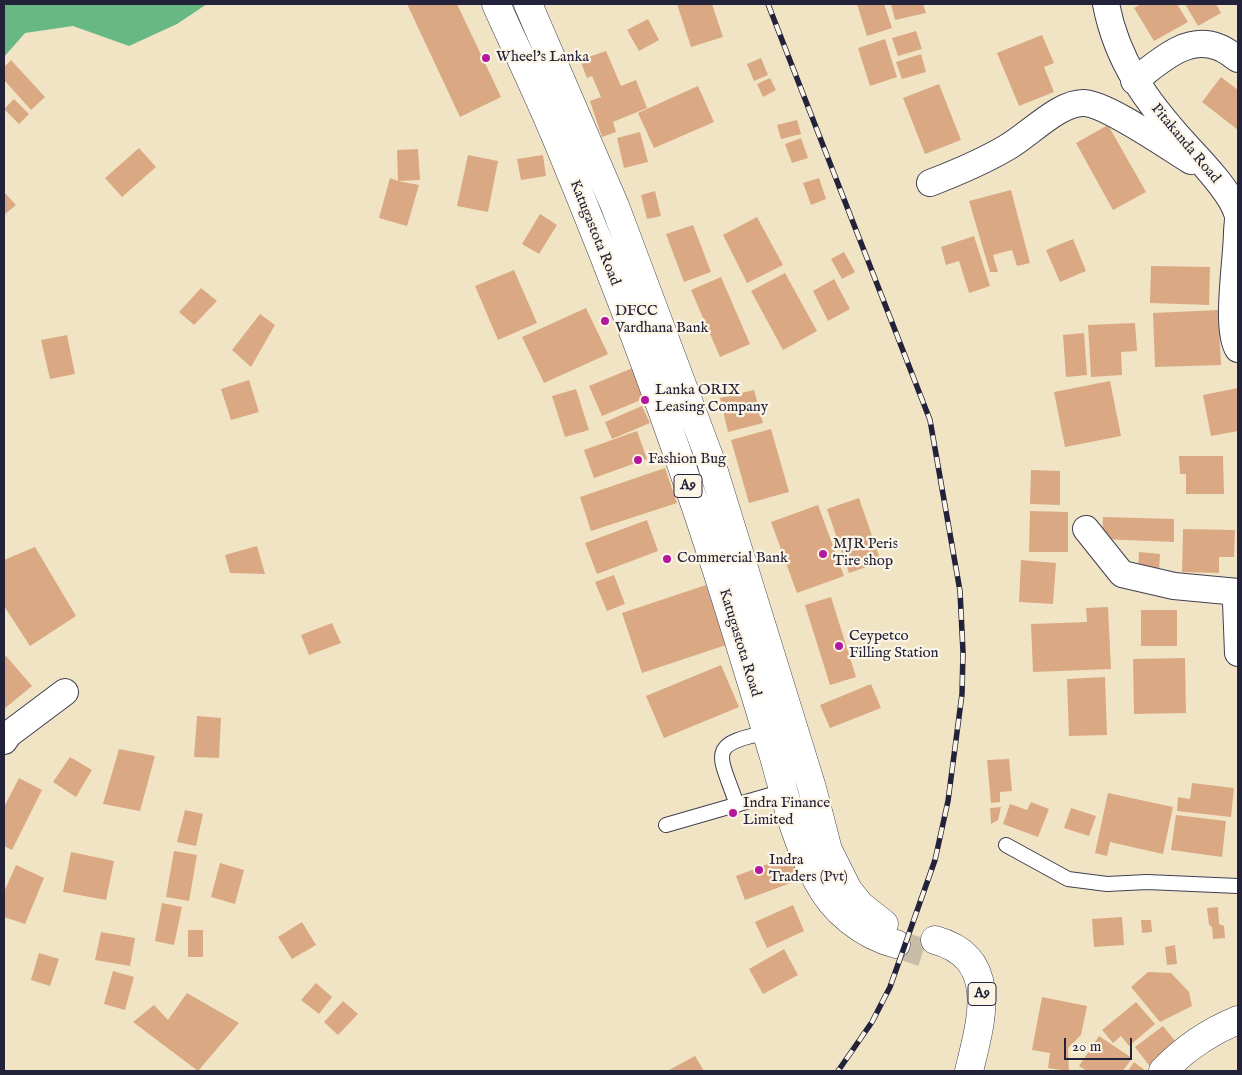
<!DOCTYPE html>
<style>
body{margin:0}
#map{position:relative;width:1242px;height:1075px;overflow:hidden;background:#f0e4c5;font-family:"IM FELL English",serif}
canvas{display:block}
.frame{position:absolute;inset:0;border:5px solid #22223b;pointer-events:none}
.scale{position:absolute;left:1064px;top:1038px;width:68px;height:22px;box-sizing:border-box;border:2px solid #22223b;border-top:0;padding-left:6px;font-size:15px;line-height:18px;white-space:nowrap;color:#22223b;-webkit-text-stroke:4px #fcf5e5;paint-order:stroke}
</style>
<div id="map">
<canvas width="1242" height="1075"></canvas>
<div class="frame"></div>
<div class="scale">20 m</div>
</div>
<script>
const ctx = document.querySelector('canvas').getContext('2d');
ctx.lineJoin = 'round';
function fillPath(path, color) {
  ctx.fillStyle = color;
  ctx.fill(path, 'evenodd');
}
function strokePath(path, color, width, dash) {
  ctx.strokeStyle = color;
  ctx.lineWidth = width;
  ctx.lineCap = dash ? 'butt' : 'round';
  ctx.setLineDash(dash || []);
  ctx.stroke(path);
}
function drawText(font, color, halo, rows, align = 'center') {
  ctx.font = font + ' "IM FELL English",serif';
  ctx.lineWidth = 4.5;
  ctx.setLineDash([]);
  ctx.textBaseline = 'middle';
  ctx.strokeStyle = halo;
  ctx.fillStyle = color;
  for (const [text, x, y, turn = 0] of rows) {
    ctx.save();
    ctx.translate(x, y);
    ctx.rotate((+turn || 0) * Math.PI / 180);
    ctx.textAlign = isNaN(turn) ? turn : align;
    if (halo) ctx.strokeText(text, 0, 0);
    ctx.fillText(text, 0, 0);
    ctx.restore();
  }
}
fillPath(new Path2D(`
 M4,4H207L177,24L129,46L73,26L25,33L4,57Z`), '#68b884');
fillPath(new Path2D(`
 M407,4H457L501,97L460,117Z
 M677,4H712L723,37L691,47Z
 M857,4H884L892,28L867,36Z
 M891,4H923L926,13L895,20Z
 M1141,4H1177L1188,22L1154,41L1134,8Z
 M1185,4H1216L1221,13L1198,26Z
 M648,19L659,40L639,51L627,30Z
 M916,31L922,49L898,56L892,38Z
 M1042,35L1054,63L1044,67L1054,92L1019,106L997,53Z
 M885,39L897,77L870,86L858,48Z
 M606,51L621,86L636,80L647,108L613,122L616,132L602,137L590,101L601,97L592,76L587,78L580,60Z
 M921,54L926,72L902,79L896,62Z
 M761,58L768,75L754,81L747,64Z
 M11,60L45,97L31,110L4,80V67Z
 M1221,77L1238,90V130L1202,102Z
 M770,78L776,90L763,97L757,84Z
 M939,84L961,140L925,154L903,98Z
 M698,86L714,122L654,148L638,113Z
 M14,99L29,114L19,124L4,109Z
 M797,120L801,134L781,139L777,125Z
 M1108,125L1146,192L1113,210L1076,143Z
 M640,132L648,162L624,168L617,138Z
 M801,138L808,158L792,163L785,144Z
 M139,148L156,167L122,197L105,178Z
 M418,149L420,180L398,181L419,185L407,226L379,218L390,178L398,181L397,150Z
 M468,155L498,161L488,212L457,206Z
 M543,155L546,176L521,180L517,159Z
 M819,178L826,199L811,205L803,183Z
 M1011,190L1030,263L1017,266L1012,250L993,255L998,272H990L969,201Z
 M655,191L661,216L647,219L641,195Z
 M4,192L16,205L4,215Z
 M540,214L557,225L539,254L522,244Z
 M757,217L783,265L747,283L723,235Z
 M693,225L711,272L684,282L666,234Z
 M974,236L990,286L969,293L959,261L946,265L941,247Z
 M1073,239L1086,271L1060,282L1046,250Z
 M844,252L855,272L842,279L831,259Z
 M1151,266L1210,267L1209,305L1150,303Z
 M514,270L537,323L498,340L475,286Z
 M785,273L817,331L783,350L751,291Z
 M721,277L750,344L720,357L691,290Z
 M834,279L850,309L828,321L813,291Z
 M201,288L217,301L194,325L179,312Z
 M586,308L608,354L544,383L522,337Z
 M1218,310L1221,365L1155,367L1153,313Z
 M260,314L275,325L251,367L232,350Z
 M1135,323L1137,351L1121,352L1122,375L1091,377L1088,325Z
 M1084,333L1087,375L1066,377L1063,335Z
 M67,335L75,374L50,379L41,340Z
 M635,367L648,397L602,416L589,386Z
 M249,380L259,412L231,420L221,389Z
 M1110,381L1121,436L1065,447L1054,392Z
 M1238,388V431L1211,436L1203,395Z
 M576,389L589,430L565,437L552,396Z
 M754,390L763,423L728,432L720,398Z
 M642,406L650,423L612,439L605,422Z
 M771,429L789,492L749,503L731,440Z
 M637,431L647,459L594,478L584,450Z
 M1179,456H1223L1224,494H1186V474H1180Z
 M665,468L677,503L591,531L580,497Z
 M1031,470L1060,471V505L1030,504Z
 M859,498L881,562L849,573L827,509Z
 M818,505L844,576L797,593L771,522Z
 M1030,511L1068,512V552H1029Z
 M1103,517L1174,519V542L1102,539Z
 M647,520L658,551L597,574L585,543Z
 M1183,529L1235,530L1234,557H1219V573L1182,572Z
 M257,546L265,574L230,573L225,555Z
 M35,547L76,616L30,646L4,606V560Z
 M1139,552L1160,554L1159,573L1138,571Z
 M1021,560L1056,563L1053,604L1019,602Z
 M614,575L625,604L607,611L595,582Z
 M706,585L726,645L642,673L622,613Z
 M831,597L856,677L830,685L805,605Z
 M1108,607L1111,669L1033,672L1031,624L1087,622L1086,608Z
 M1141,610H1177V646H1141Z
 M332,623L341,643L309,655L301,635Z
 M6,656L32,686L4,709V657Z
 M1185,658L1186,713L1134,714L1133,659Z
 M721,665L739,707L664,738L646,696Z
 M1105,677L1107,735L1069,736L1067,679Z
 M871,684L881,708L830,728L820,705Z
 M197,716L221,718L219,758L194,757Z
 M119,749L155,756L140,811L103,804Z
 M70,757L92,770L76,797L53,782Z
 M1009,759L1012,791L1000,792V802L991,803L987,760Z
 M19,778L42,790L12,850L4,846V807Z
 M1192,783L1234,788L1231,817L1177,811L1178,797L1190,799Z
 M1108,793L1173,807L1163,854L1110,842L1107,856L1095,853Z
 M1031,802L1049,809L1038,837L1003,824L1010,804L1027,810Z
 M1001,807L998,820L991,824L990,808Z
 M1071,808L1096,816L1089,836L1064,828Z
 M185,810L203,814L196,846L177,842Z
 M1176,815L1226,821L1222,857L1171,850Z
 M174,851L197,855L189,901L166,897Z
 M71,852L114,861L106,900L63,892Z
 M794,854L804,878L745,900L736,876Z
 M220,863L244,870L235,904L211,897Z
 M16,865L44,878L25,924L4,917V892Z
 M162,903L182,907L174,945L155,941Z
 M793,905L804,931L767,948L755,922Z
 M1218,907L1219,924L1224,926L1225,938L1213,939L1212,927L1209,925L1207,908Z
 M1122,917L1124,945L1094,947L1092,919Z
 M1141,920H1151L1152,932L1142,933Z
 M302,922L316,945L292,959L278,937Z
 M188,930H203V957H188Z
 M101,932L135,938L130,966L95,960Z
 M1175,945L1177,964L1167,965L1165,947Z
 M784,949L798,975L763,994L749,969Z
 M39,953L59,959L50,986L31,980Z
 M113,971L134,977L125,1010L104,1004Z
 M1148,972L1171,973L1189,992L1192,1006L1160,1022L1131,987Z
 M316,983L332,997L319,1014L301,1000Z
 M187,993L239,1023L198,1071L133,1022L154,1005L168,1020Z
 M1042,997L1087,1006L1081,1035L1068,1048L1069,1071L1048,1068L1050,1053L1032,1050Z
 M343,1001L358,1014L338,1035L324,1022Z
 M1136,1002L1155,1024L1129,1046L1121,1036L1113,1043L1102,1030Z
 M1163,1026L1180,1047L1152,1069L1135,1047Z
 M1099,1036L1132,1058L1123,1071H1087L1079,1066Z
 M695,1056L704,1071H667Z
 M1134,1062L1146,1071H1128Z`), '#daa983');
strokePath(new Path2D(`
 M896,944L931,955`), '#c7bda9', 28, [28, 14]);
const lane = new Path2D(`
 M737,805C720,755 705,744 766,733
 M666,825L784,791
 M1006,845L1068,879L1107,884L1147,882L1238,886`);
const street = new Path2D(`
 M1106,4C1117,61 1146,101 1185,144C1200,160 1231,192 1237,213C1239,218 1237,227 1237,232C1237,258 1225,329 1238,349
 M1134,81C1157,64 1186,34 1218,47C1225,49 1232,55 1238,59
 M930,183C956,173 982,162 1006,148C1028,136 1059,102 1084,103C1107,104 1168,147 1191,161
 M1086,529L1122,574L1174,586L1238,592
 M1238,595L1236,602L1238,653
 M4,741L9,734L65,692`);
const primary = new Path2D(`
 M1163,1071C1185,1048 1209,1032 1238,1020`);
const highway = new Path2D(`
 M496,4C517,51 540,98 560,147C617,284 670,426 716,568C736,630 755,694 774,757C785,797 797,845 817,880C833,911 862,935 896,944
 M528,4L615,206L711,462L812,788L828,850L848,890L860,905L884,924
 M935,940C1001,958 981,1022 969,1071`);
strokePath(lane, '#413f50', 16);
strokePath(street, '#413f50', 28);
strokePath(primary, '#413f50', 29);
strokePath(highway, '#413f50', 29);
strokePath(lane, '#fff', 14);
strokePath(street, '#fff', 26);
strokePath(primary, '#fff', 28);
strokePath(highway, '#fff', 28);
const rail = new Path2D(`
 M768,4L930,420L960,591L963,652L962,694L948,801L935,860L890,987L872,1022L838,1071`);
strokePath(rail, '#22223b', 5.5);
strokePath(rail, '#fcf5e5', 4, [11]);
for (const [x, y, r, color] of [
 [486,58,5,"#b5179e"],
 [605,321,5,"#b5179e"],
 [645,400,5,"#b5179e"],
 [638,460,5,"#b5179e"],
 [823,554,5,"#b5179e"],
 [667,559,5,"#b5179e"],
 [839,646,5,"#b5179e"],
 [733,813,5,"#b5179e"],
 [759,870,5,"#b5179e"]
]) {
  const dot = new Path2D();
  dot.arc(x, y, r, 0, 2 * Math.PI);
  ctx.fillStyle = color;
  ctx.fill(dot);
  strokePath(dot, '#fcf5e5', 2);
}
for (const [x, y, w] of [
 [688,486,28],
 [982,994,28]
]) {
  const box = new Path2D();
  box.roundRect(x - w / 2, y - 11.5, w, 23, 4);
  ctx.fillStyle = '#fcf5e5';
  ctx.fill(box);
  strokePath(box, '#22223b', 1);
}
drawText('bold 14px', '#22223b', null, [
 ["A9",688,486],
 ["A9",982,994]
]);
drawText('15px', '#22223b', '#fcf5e5', [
 ["Wheel's Lanka",496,58],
 ["DFCC",615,312],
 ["Vardhana Bank",615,329],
 ["Lanka ORIX",655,391],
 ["Leasing Company",655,408],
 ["Fashion Bug",648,460],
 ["MJR Peris",833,545],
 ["Tire shop",833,562],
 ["Commercial Bank",677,559],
 ["Ceypetco",849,637],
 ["Filling Station",849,654],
 ["Indra Finance",743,804],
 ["Limited",743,821],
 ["Indra",769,861],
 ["Traders (Pvt)",769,878]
], 'left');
drawText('15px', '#22223b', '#fcf5e5', [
 ["Pitakanda Road",1185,144,50],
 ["Katugastota Road",594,233,68],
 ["Katugastota Road",739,643,73]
]);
</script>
